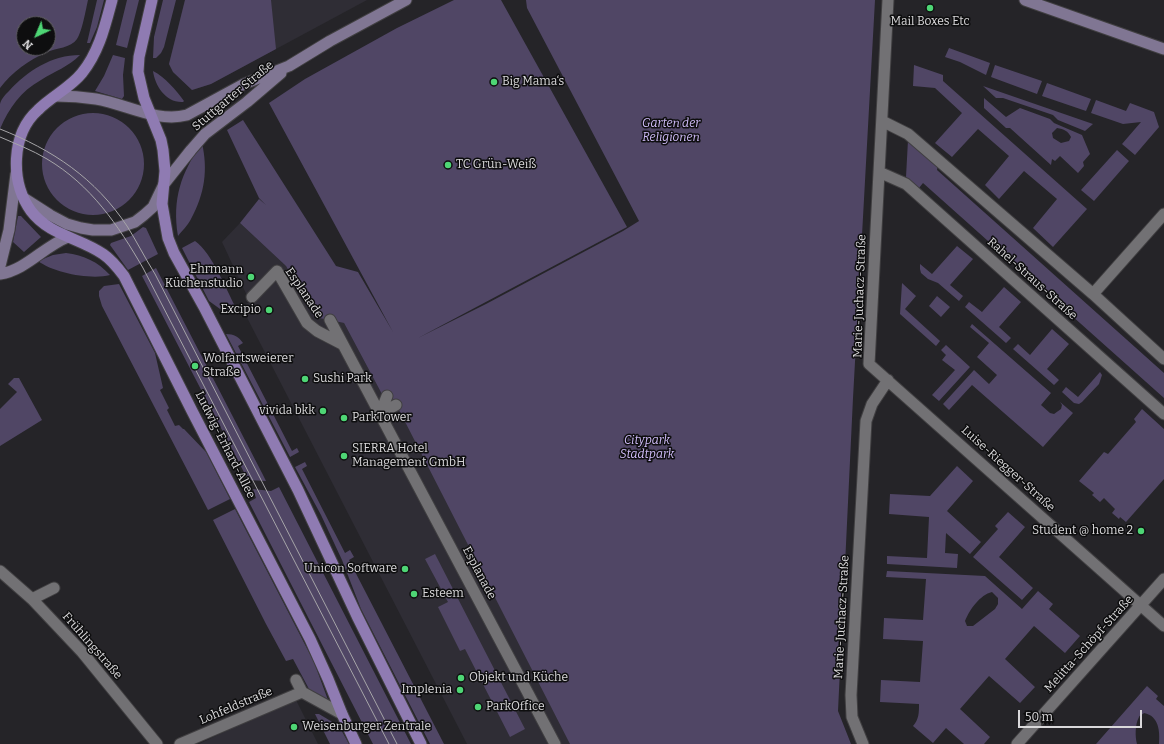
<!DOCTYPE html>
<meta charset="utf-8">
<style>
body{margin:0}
#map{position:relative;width:1164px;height:744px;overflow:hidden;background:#252428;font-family:Bitter,serif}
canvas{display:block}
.north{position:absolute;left:16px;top:16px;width:40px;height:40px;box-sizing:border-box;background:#0e0e0f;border:1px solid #605f61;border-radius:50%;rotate:224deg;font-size:11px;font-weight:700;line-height:16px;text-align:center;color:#dad9db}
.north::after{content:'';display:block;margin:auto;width:14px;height:18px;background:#4ed675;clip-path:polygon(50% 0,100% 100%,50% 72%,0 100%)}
.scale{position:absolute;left:1018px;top:710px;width:124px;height:18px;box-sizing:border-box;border:2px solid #dad9db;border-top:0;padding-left:5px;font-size:12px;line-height:14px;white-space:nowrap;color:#dad9db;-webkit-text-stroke:3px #0e0e0f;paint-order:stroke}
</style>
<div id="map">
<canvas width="1164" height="744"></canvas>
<div class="north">N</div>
<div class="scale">50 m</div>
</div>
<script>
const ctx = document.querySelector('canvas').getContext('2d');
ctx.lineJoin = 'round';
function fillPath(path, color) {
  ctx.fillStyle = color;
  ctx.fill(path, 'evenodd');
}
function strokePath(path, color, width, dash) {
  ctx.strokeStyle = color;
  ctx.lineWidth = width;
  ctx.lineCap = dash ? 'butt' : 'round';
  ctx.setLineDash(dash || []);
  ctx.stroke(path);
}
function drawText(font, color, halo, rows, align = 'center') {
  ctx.font = font + ' Bitter,serif';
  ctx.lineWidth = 3;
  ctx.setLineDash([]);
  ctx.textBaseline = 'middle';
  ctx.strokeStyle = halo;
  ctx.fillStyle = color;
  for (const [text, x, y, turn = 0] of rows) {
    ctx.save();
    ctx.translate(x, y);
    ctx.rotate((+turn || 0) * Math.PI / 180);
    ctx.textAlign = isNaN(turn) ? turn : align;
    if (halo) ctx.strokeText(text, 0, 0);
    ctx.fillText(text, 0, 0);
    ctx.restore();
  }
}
fillPath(new Path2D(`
 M185,0H367L211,84L192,90L173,72L169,64Z
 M240,223L286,266L314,317L344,323L384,398L434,433L624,744H467L241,306L250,302L222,242Z
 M295,698L318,744H199Z`), '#2f2d35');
fillPath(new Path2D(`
 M0,0H88C86,9 82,32 77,39C71,48 56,48 47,52C29,60 12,72 0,88ZM24,24H48V48H24Z
 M97,0H104L97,27L90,43H87Z
 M127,0H139L127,48L116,45Z
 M163,0H176L164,47L161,53L156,58H153L154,37Z
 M185,0H271L276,49L211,84L192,90L173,72L169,64Z
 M454,0H501L627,227L418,338L486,304L623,231L639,221L527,8L526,0H875L853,398L838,711L851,744H570L398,408L384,398L344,323L314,317L286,266L240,223L259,199L266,205L259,198L227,130L243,120L336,266L358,272L393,332L269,103L305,79L397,28Z
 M949,48L990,63L986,75L960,62L945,57Z
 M80,55C68,67 55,71 41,80C21,91 9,108 0,129C0,121 0,111 0,104C1,99 6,94 9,91C27,71 52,55 80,55Z
 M113,55L125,58L123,75L124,96L122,99L95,91L104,76Z
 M914,65L943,75V81L1087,209L1053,247L1033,228L1057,199L1024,171L999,199L985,185L1009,156L978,129L952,157L935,143L962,113L935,88L913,86Z
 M995,65L1042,81L1037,94L991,77Z
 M153,71C165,77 176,90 184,101L183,102C166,103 155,86 153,71Z
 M1047,83L1091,99L1086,111L1042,96Z
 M983,86L1093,124L1085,131L1058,120L1053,115L1003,98H996Z
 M984,98L1006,117L1020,108L1050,119L1054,123L1082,135L1090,154L1083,162L1084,166L1078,173L1060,156L1055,161L1052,159L1051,165L1010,128H1006L984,108ZM1057,128C1064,129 1068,131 1071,137L1069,141L1061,143L1053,138L1052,133Z
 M1096,100L1126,111L1130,103L1154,112L1159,127L1135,155L1122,144L1141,122L1123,124L1091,113Z
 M42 164a51 51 0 1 1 102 0a51 51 0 1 1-102 0Z
 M908,140L938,164L937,170L1164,373V398L923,183L919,188L906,177Z
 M202,143C208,170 205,193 191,219C188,225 182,231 178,236C172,199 181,173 202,143Z
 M1117,150L1129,161L1094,201L1081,190Z
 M18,216H21L41,237L24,252L13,242Z
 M143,227L146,228L158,254L128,270L110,245L111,243L131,236Z
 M195,241C212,253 226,289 236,308L227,314L209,301L182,248Z
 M957,246L973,259L950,285L963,296L959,301L938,283L928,279L921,273L920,269V264L932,274Z
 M66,253C84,255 98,262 110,275C91,280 54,273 38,261L53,255Z
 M156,268L262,473L266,481L248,480L142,276Z
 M902,283L916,296L905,309L940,341L936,346L900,314Z
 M119,284L155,353L163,388L160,390L169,408L167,410L175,426L179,425L183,429H184L206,452L230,499L208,510L102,306L99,296V291L104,286Z
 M1004,287L1021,302L999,327L1011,338L1006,343L965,307L969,302L982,312Z
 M937,296L950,307L941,317L929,306Z
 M972,324L1051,393L1041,405L1050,413L1054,414L1061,409L1062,405L1060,402L1073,413L1043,447L972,385L949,410L943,404L974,370L989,384L997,375L977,357L989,343L970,327Z
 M1052,329L1069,344L1047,369L1059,380L1054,385L1013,349L1018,344L1030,355Z
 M226,334C234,334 239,337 243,343L238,346L292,451L297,448L299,452L290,457Z
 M946,345L970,367L939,401L932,395L955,370L942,360L946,355L941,350Z
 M1100,372L1102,375L1099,384L1082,402L1079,404L1074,403L1062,392L1066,387L1078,397Z
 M14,378H19L42,420L0,446V409L17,392L8,384Z
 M1142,409L1164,429V479L1126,522L1120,517L1119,519L1112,513L1115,509L1104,498L1100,502L1092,495L1094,493L1079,481L1104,452L1108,454L1136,422L1134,419Z
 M305,462L307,466L302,469L345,553L350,550L354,557L349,560L444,744H430L361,609L342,560L321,515L295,467Z
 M957,466L973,481L947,511L981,542L970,554L946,533L945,553L958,554L957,568L887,564V556L927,558L929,517L889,514L890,494L930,496Z
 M279,487L411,744H373L249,502L256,498L253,489L271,491Z
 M235,509L314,662L328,700H323L309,689L293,659L286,661L266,624L213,520Z
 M1008,512L1025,527L999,557L1033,588L1022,600L973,557L998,529L995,526Z
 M435,554L525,729L510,737L465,649L460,651L438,607L448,602L425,559Z
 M887,571L985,576L1022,609L1038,591L1053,604L1049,609L1080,636L1065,653L1034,626L1005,659L1035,687L1020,703L989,676L960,709L990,737L984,744H964L946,728L933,743L913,726C919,719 919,713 919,704L880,702L881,680L920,682L923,641L883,639L884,618L923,620L926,579L886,577ZM992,592L998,598V604L995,609L973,626H967L965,621C970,609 980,595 992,592Z
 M1147,686L1158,696L1156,699L1164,706V744H1159C1160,731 1159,716 1144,713C1143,714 1139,716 1139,717C1135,724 1135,737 1137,744H1096Z
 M315,714H319L339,726L349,744H330Z`), '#504665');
const pedestrian = new Path2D(`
 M252,297L277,271L307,323L317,331L342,344
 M330,320L555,744
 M380,414L387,396
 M380,414L396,405`);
const minor = new Path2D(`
 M888,0L869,364L1164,626
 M882,121L908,134L1093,294L1164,359
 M879,172L906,184L1164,414
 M1093,294L1164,214
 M0,571L32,599L82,652L157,744
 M32,599L54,588
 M296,680L302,692L342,714
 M180,744L302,692
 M863,744L852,717L851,695L866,421L872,404L888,380
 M1017,744L1164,579`);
const secondary = new Path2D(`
 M1025,0L1164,49
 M56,96C69,96 83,97 96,99C126,104 157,123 187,115L244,84L289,66L330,41L406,0
 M25,199L50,215L67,224L81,228L93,230H111L135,222L144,215L153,207L164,184L191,150L205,134L247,102L281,73
 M0,266L9,230L16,174
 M0,274C26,270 43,247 68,237`);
const primary = new Path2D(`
 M112,0C105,26 99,52 82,73C70,88 52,96 38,110C11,134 10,182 31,211C49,235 80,238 103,254C112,260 118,268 124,276L192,411L310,639L328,679L342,714L356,744
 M152,0L139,57L138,72L144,98L161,140L163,150L165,171L162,204L168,238L174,253L204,307L298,490L357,616L421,744`);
strokePath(pedestrian, '#403f41', 13);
strokePath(minor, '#403f41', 13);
strokePath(secondary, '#403f41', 13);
strokePath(primary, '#403f41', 13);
strokePath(pedestrian, '#727174', 11);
strokePath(minor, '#727174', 11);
strokePath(secondary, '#807693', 11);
strokePath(primary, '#8f7bb2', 11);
strokePath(new Path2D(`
 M0,129C53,150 95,178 127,226C137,242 145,258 155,274L397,744
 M0,137C16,144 32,150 47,159C91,185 118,225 143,268L389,744`), '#a6a5a8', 1);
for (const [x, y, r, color] of [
 [930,8,4,"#4ed675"],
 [494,82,4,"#4ed675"],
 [448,165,4,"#4ed675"],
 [251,277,4,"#4ed675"],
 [269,310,4,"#4ed675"],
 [195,366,4,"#4ed675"],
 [305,379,4,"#4ed675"],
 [323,411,4,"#4ed675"],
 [344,418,4,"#4ed675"],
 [344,456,4,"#4ed675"],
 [1141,531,4,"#4ed675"],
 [405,569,4,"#4ed675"],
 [414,594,4,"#4ed675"],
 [461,678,4,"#4ed675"],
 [460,690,4,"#4ed675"],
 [478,707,4,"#4ed675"],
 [294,727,4,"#4ed675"]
]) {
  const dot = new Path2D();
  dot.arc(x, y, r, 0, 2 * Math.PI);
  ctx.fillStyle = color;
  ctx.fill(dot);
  strokePath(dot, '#0e0e0f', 1.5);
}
drawText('12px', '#dad9db', '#0e0e0f', [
 ["Mail Boxes Etc",930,22,"center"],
 ["Big Mama‘s",502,82],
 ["TC Grün-Weiß",456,165],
 ["Ehrmann",243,270,"right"],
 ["Küchenstudio",243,284,"right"],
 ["Excipio",261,310,"right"],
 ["Wolfartsweierer",203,359],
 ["Straße",203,373],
 ["Sushi Park",313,379],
 ["vivida bkk",315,411,"right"],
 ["ParkTower",352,418],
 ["SIERRA Hotel",352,449],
 ["Management GmbH",352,463],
 ["Student @ home 2",1133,531,"right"],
 ["Unicon Software",397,569,"right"],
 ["Esteem",422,594],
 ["Objekt und Küche",469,678],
 ["Implenia",452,690,"right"],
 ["ParkOffice",486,707],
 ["Weisenburger Zentrale",302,727]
], 'left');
drawText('12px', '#dad9db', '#0e0e0f', [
 ["Stuttgarter Straße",233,96,-40],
 ["Rahel-Straus-Straße",1032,279,42],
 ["Esplanade",304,293,56],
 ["Marie-Juchacz-Straße",860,296,-88],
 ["Ludwig-Erhard-Allee",225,445,63],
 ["Luise-Riegger-Straße",1008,469,42],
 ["Esplanade",479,573,62],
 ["Marie-Juchacz-Straße",842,617,-87],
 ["Melitta-Schöpf-Straße",1089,644,-48],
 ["Frühlingstraße",92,646,49],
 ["Lohfeldstraße",236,706,-23]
]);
drawText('italic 12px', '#d1bdfa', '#0e0e0f', [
 ["Garten der",671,124],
 ["Religionen",671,138],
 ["Citypark",647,441],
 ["Stadtpark",647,455]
]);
</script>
